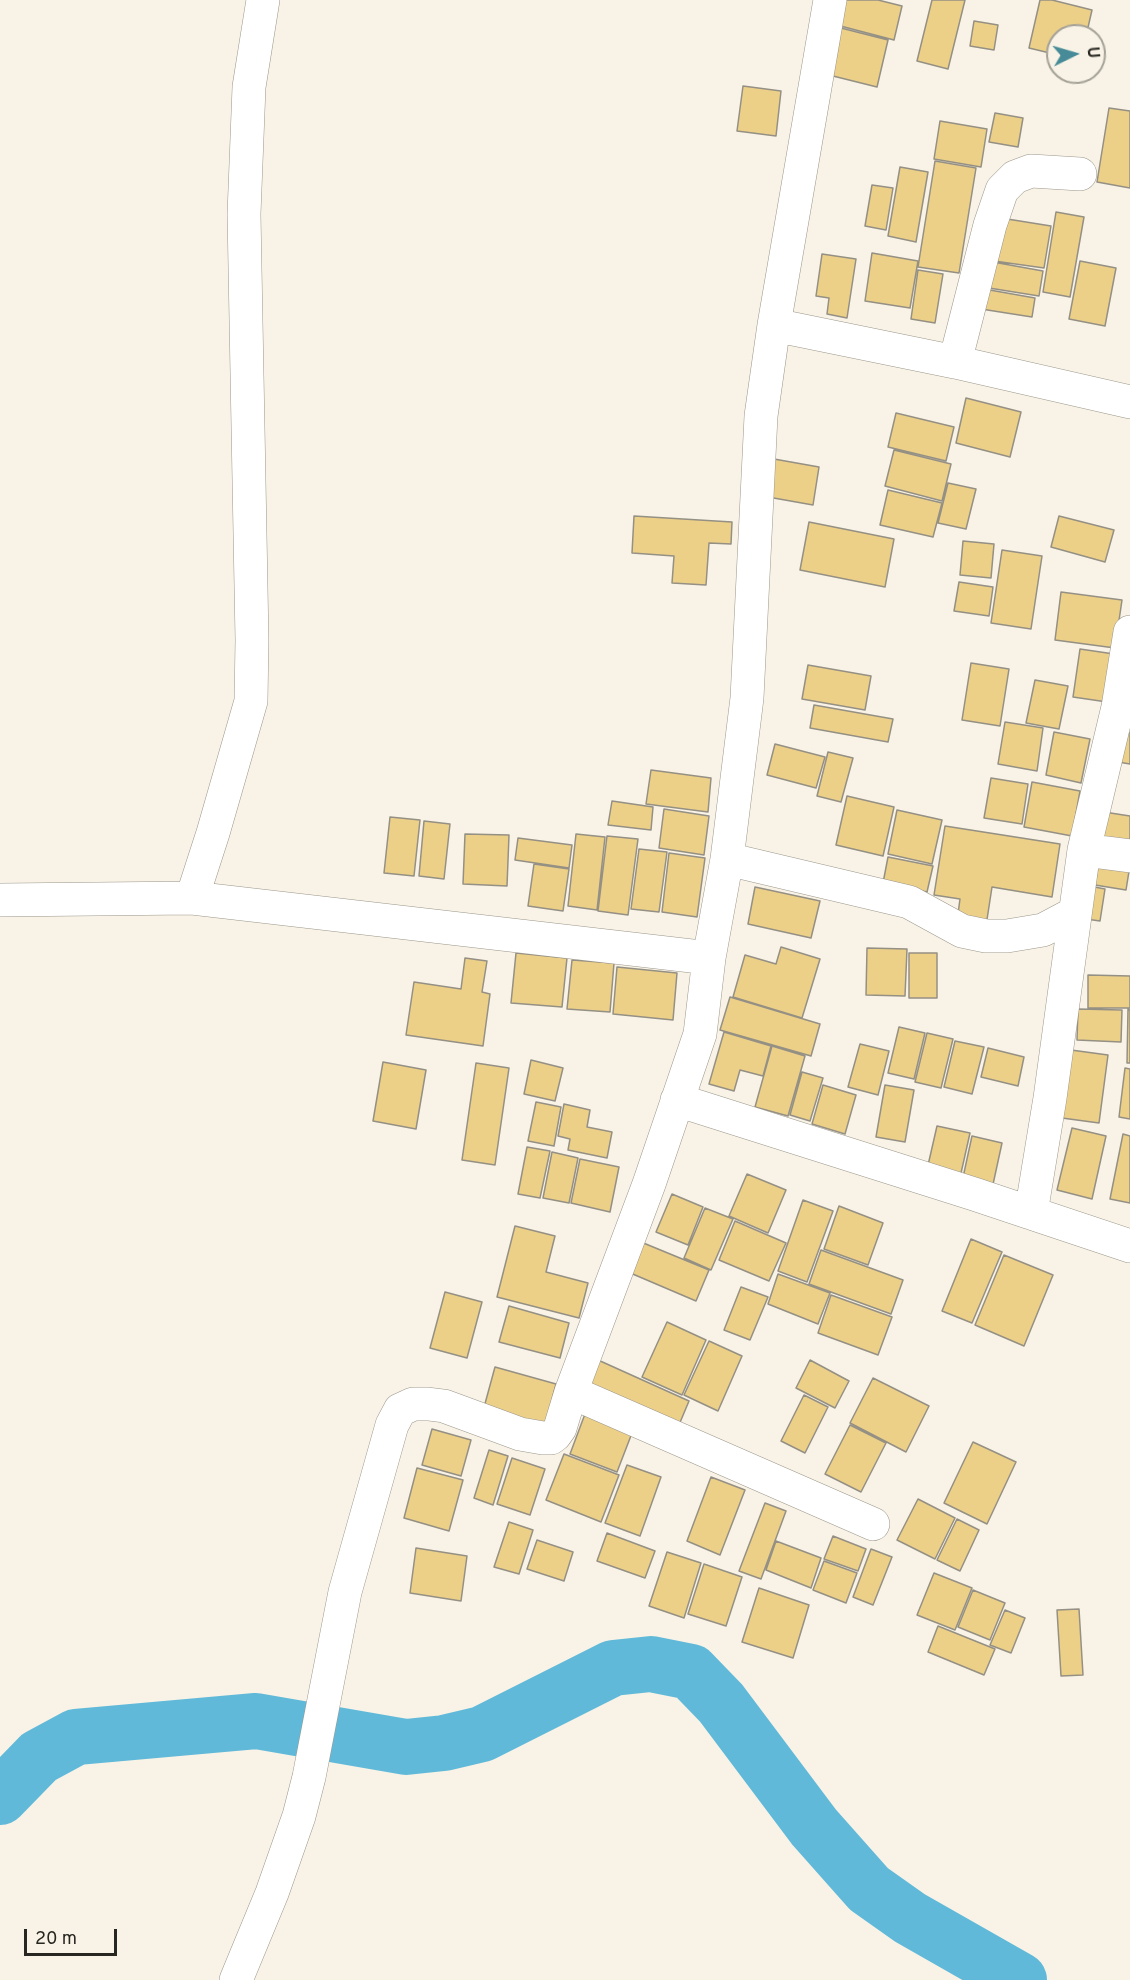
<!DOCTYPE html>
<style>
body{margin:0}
#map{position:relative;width:1130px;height:1980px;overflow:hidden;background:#f8f3e6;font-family:Overpass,sans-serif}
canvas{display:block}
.north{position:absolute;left:1046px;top:24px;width:60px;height:60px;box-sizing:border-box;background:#f8f3e6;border:2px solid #a5a197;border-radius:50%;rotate:85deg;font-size:16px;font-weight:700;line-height:24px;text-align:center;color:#282621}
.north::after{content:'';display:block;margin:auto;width:21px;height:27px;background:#468b97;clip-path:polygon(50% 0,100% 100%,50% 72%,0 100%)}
.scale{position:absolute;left:24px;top:1929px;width:93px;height:27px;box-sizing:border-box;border:3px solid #282621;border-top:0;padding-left:8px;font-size:18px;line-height:21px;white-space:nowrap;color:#282621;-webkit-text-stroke:4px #f8f3e6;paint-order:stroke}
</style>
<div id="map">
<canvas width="1130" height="1980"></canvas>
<div class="north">U</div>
<div class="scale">20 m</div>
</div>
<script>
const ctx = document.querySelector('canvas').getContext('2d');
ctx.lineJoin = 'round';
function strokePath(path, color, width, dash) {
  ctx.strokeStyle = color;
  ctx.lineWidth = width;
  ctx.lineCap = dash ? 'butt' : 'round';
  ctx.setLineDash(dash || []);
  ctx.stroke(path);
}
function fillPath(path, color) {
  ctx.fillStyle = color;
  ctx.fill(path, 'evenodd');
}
strokePath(new Path2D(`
 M0,1797L39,1757L76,1737L256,1721L406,1747L444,1743L482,1734L613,1668L651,1664L691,1672L721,1703L814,1827L869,1889L910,1918L1019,1980`), '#61b9da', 56);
const building = new Path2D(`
 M835,0H878L902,6L894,40L829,23Z
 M932,0H965L948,69L917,61Z
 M1040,0H1052L1092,10L1086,36H1058V55L1029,48Z
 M974,21L998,25L994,50L970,46Z
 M841,28L888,40L877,87L829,75Z
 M743,86L781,91L776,136L737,131Z
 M1109,108L1130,111V188L1097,182Z
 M995,113L1023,118L1018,147L989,142Z
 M940,121L987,129L981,167L934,159Z
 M935,161L976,168L959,273L918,267Z
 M900,167L928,172L916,242L888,236Z
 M872,185L893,188L886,230L865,226Z
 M1056,212L1084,217L1070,297L1043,292Z
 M1001,218L1051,226L1044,268L994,261Z
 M872,253L918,261L910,308L865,301Z
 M822,254L856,259L847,318L827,314L829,298L816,296Z
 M1080,261L1116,268L1105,326L1069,319Z
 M993,262L1043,271L1039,296L989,288Z
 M918,270L943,274L935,323L911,319Z
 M984,289L1035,298L1032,317L981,309Z
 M966,398L1021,412L1010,457L956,443Z
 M896,413L954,427L946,461L888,447Z
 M894,450L951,464L942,501L885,486Z
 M774,459L819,467L813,505L768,497Z
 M948,483L976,489L966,529L938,523Z
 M888,490L942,503L933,537L880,525Z
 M634,516L732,522L731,544L709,543L706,585L672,583L674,556L632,553Z
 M1059,516L1114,530L1105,562L1051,547Z
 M809,522L894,539L885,587L800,570Z
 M963,541L994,544L991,578L960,575Z
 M1002,550L1042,556L1031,629L991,623Z
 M959,582L993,587L989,616L954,611Z
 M1061,592L1122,600L1115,648L1055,640Z
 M1080,649L1121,655L1114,703L1073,697Z
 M971,663L1009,669L1000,726L962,720Z
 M808,665L871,676L865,710L802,699Z
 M1035,680L1068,686L1059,729L1026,723Z
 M814,705L893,719L888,742L810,728Z
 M1005,722L1043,728L1037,771L998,764Z
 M1117,731L1130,733V764L1112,761Z
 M1054,732L1090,739L1081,783L1046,775Z
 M775,744L825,757L816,788L767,775Z
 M828,752L853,758L841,802L817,796Z
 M651,770L711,778L708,812L646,804Z
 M991,778L1028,784L1022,824L984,818Z
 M1032,782L1080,791L1072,836L1024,827Z
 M847,796L894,807L883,856L836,845Z
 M612,801L653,807L651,830L608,825Z
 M664,809L709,816L704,855L659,848Z
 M897,810L942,820L932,864L888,854Z
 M1104,812L1130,816V843L1097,849Z
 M390,817L420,820L414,876L384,873Z
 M424,821L450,824L444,879L419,876Z
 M945,826L1060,844L1052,897L992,887L986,926L957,921L960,899L934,895Z
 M465,834L509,835L507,886L463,884Z
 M576,834L605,837L597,910L568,906Z
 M607,836L638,839L628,915L598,911Z
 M518,838L572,845L569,868L515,860Z
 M639,849L667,852L659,912L631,909Z
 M669,853L705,858L697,917L662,912Z
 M1100,854L1130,865L1126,890L1095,885Z
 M888,857L933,866L927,892L883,883Z
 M534,864L569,869L563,911L528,906Z
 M1084,885L1105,889L1100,921L1079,918Z
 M755,887L820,901L811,938L748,924Z
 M781,947L820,959L802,1018L733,997L745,955L776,964Z
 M867,948L907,949L905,996L866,995Z
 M516,953L567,958L562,1007L511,1003Z
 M909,953H937V998H909Z
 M465,958L487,961L482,992L490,994L483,1046L406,1035L414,982L461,989Z
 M572,960L614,963L610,1012L567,1009Z
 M617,967L677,973L673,1020L613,1014Z
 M1088,975L1130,976V1008H1088Z
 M730,997L820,1024L811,1056L720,1030Z
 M1078,1009L1122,1010L1121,1042L1077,1040Z
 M1128,1009L1130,1010V1063H1127Z
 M899,1027L925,1033L914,1079L888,1073Z
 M724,1032L771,1046L763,1076L740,1070L734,1091L709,1084Z
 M927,1033L953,1039L941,1088L915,1082Z
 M955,1041L984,1047L972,1094L944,1087Z
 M860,1044L889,1051L878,1095L848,1087Z
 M772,1046L805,1056L788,1116L755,1107Z
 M988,1048L1024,1057L1018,1086L981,1077Z
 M1071,1050L1108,1055L1099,1123L1062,1118Z
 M531,1060L563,1068L555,1101L524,1094Z
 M383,1062L426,1070L416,1129L373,1121Z
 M476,1063L509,1068L495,1165L462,1160Z
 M1125,1068L1130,1069V1119L1119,1117Z
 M802,1072L823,1078L810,1121L790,1115Z
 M823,1085L856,1095L845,1134L812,1124Z
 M885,1085L914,1090L905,1142L876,1137Z
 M536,1102L561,1107L554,1146L528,1141Z
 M564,1104L590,1110L587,1127L612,1132L607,1158L568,1150L570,1139L558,1136Z
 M937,1126L970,1133L959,1182L926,1174Z
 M1072,1128L1106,1136L1092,1199L1057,1190Z
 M1123,1134L1130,1136V1203L1110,1199Z
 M972,1136L1002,1143L992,1189L962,1182Z
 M527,1147L550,1151L540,1198L518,1194Z
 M552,1152L578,1158L569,1203L543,1198Z
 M580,1159L619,1167L610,1212L571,1203Z
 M747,1174L786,1190L768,1233L729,1216Z
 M672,1194L703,1207L688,1245L656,1232Z
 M803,1200L833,1211L807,1282L778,1271Z
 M839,1206L883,1223L868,1265L824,1249Z
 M705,1208L733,1219L711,1270L684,1258Z
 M735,1221L786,1243L769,1281L719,1260Z
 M515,1226L555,1236L546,1272L588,1283L579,1318L497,1297Z
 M971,1239L1002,1252L972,1323L942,1311Z
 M641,1242L709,1270L696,1301L628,1272Z
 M821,1250L903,1280L891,1314L809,1284Z
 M1004,1255L1053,1275L1024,1346L975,1325Z
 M778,1274L830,1293L818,1324L768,1304Z
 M741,1287L768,1297L750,1340L724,1330Z
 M445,1292L482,1302L467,1358L430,1348Z
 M831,1295L892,1317L878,1355L818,1333Z
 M509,1306L569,1323L560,1358L499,1342Z
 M667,1322L706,1340L682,1395L642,1377Z
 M709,1341L742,1356L718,1411L684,1395Z
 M598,1360L689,1401L676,1432L585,1391Z
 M810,1360L849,1381L835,1408L796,1388Z
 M495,1367L556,1384L545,1427L483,1411Z
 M873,1378L929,1406L906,1452L850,1423Z
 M804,1395L828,1407L805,1453L781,1441Z
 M585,1414L632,1433L617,1472L570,1454Z
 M850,1425L886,1443L861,1492L825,1474Z
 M432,1429L471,1440L461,1476L422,1465Z
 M973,1442L1016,1462L987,1524L944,1503Z
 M489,1450L508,1456L493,1505L474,1498Z
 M564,1454L619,1475L601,1522L546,1500Z
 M512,1458L545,1469L530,1515L497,1504Z
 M627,1465L661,1477L640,1536L605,1523Z
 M417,1468L463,1480L449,1531L404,1518Z
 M711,1477L745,1490L720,1555L687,1541Z
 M918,1499L955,1518L935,1559L897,1540Z
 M765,1503L786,1511L761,1579L739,1571Z
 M957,1519L979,1530L960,1571L937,1560Z
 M509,1522L533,1530L519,1574L494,1567Z
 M607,1533L655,1551L645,1578L597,1561Z
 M833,1536L866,1549L858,1571L824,1559Z
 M537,1540L573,1552L564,1581L527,1569Z
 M776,1541L821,1558L811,1588L766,1570Z
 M416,1548L467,1556L461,1601L410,1593Z
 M871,1549L892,1557L873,1605L853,1597Z
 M667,1552L701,1563L684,1618L649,1606Z
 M824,1561L857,1573L846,1603L813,1590Z
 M704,1564L742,1577L726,1626L688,1614Z
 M934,1573L972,1588L955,1630L917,1615Z
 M759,1588L809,1605L793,1658L742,1642Z
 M973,1590L1005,1603L990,1640L958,1627Z
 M1079,1609L1083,1675L1061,1676L1057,1610Z
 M1005,1610L1025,1618L1011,1653L990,1645Z
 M938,1626L995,1649L984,1675L928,1652Z`);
fillPath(building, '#edd088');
strokePath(building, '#959084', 1.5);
const minor = new Path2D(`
 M774,325L955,362L1130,402
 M955,362L990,225L1002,190L1015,177L1031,171L1080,174
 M1084,850L1130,856
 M727,859L909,902L962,931L986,936H1007L1043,930L1075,913
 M192,898L213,833L251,701L252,640L244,214L249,87L263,0
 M0,900L192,898L709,958
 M677,1100L974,1194L1130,1246
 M1031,1213L1050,1098L1084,850L1118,707L1130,632
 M571,1392L873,1524
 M236,1980L272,1893L299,1816L309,1777L345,1592L392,1425L400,1410L413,1404H428L444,1406L520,1434L543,1438H551L555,1435L560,1428L571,1392L649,1184L700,1034L709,958L727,859L747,698L761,416L774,325L830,0`);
strokePath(minor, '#9c978b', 34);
strokePath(minor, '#fff', 33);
</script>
